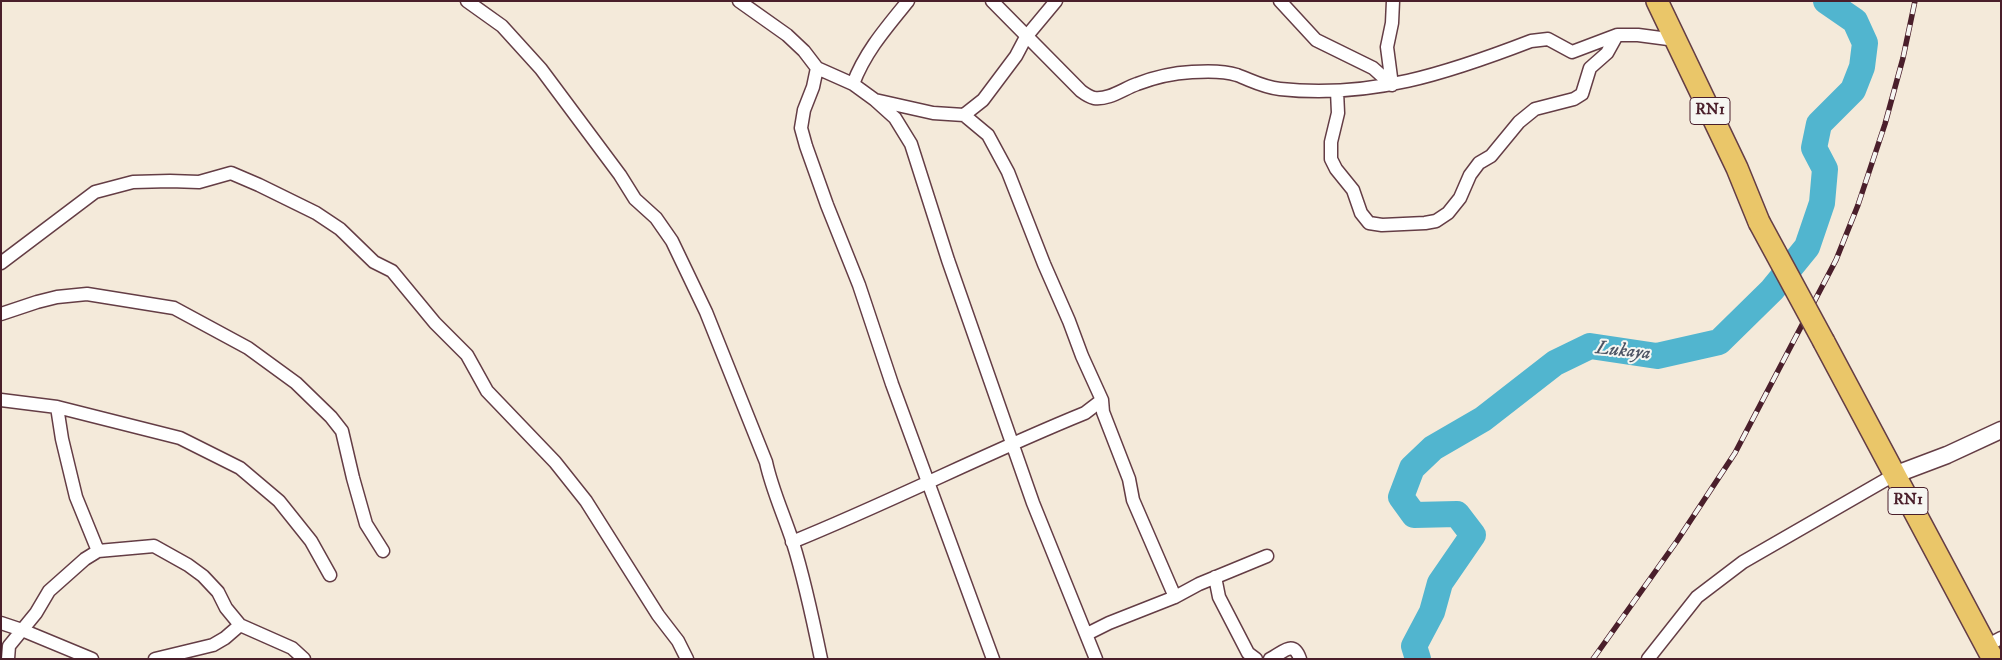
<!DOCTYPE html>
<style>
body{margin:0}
#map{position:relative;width:2002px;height:660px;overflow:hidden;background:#f4eada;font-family:"IM FELL DW Pica",serif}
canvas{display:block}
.frame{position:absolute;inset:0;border:2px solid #4a1f2b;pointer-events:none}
</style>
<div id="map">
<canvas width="2002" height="660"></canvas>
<div class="frame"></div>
</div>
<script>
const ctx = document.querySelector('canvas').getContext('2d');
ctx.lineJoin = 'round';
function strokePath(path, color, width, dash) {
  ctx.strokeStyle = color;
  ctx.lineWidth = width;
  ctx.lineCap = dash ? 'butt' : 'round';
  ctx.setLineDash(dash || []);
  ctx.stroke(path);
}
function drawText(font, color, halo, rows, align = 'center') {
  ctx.font = font + ' "IM FELL DW Pica",serif';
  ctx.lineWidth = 4;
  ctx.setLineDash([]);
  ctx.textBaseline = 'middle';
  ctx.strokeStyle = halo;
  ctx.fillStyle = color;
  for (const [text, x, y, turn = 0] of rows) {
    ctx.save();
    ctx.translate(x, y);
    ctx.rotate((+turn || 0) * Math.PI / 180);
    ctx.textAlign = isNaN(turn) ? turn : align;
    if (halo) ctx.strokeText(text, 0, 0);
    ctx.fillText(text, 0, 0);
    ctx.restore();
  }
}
strokePath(new Path2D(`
 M1418,659L1414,646L1432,612L1440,583L1473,535L1457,514L1414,515L1401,497L1412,468L1433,448L1483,419L1555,363L1590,346L1657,356L1719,342L1772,290L1807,247L1822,203L1825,169L1814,148L1819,124L1853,90L1862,67L1865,43L1855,21L1826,1`), '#51b5cf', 26);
const minor = new Path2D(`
 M467,1L502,26L541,69L620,175L635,199L656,218L672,241L706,312L766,462C772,490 784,515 793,543C805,581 813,620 821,659
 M739,1L787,35L804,51L817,68L853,84L875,100L895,118L911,144L948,260L1033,503L1096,659
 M992,1L1081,91C1085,94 1090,97 1094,98C1109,100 1123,89 1137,84C1155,77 1173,73 1192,72C1206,71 1225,71 1237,75C1253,81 1263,87 1280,89C1370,99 1448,73 1531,41L1548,39L1572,52L1617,35H1638L1676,40
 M1280,1L1316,40L1373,68L1392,85
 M817,68L813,87L804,110L801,128L806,146L827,205L859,285L892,384L993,659
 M853,84C865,52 886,28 908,1
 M1392,85L1387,47L1392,23L1393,1
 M1337,91L1338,113L1331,142V159L1336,169L1353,190L1361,213L1369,223L1382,225L1425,223L1436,221L1448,213L1460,198L1470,175L1479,163L1491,156L1519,122L1535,109L1574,99L1582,94L1590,68L1607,53L1617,35
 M875,100L933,113L964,115L983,100L1016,56L1026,37L1056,1
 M964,115L988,135L1008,172L1044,264L1069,321L1082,356L1102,400L1103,412L1129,479L1133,500L1175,597
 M1,263L95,192L133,182L170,181L199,182L231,173L259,185L316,213L340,229L374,262L392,271L435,323L467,355L487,391L555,462L586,501L658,615L678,641L687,659
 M1,314L37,302L57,297L87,294L174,308L248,348L296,383L331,417L342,431L353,478L366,524L383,551
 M1,400L57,407L180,438L240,468L279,501L311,541L330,575
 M57,407L62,439L76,497L98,551
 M792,542C891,502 986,453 1085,413L1102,400
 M1215,577L1219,597L1248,653L1256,659
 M1,623L22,630L92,659
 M1087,634L1109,623L1175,597L1199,584L1267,556
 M1986,646L2001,638
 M8,659L9,646L36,613L49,591L85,559L98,551L154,546L188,565L203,576L218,592L226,608L240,625L292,648L304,659
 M155,659L213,645L225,638L240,625
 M1270,659C1282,654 1293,638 1300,659
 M1648,659L1697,597L1743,562L1894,475`);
const tertiary = new Path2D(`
 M1894,475L1947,455L2001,430`);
const trunk = new Path2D(`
 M1657,1L1737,168L1759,222
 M1824,342L1993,659`);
strokePath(minor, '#643d45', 15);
strokePath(tertiary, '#643d45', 19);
strokePath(trunk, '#643d45', 24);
strokePath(minor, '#fff', 12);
strokePath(tertiary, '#fff', 16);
strokePath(trunk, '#eac669', 21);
const rail = new Path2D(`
 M1593,659L1677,541L1735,453L1836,260L1858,205L1885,124L1903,58L1915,1`);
strokePath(rail, '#4a1f2b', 5.5);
strokePath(rail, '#f6f6f2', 4, [11]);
const trunkBridge = new Path2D(`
 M1759,222L1824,342`);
strokePath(trunkBridge, '#643d45', 24, []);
strokePath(trunkBridge, '#eac669', 21);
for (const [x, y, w] of [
 [1710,111,40],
 [1908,501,40]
]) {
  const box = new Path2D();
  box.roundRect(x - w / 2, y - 13.5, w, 27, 4);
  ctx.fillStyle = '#f6f6f2';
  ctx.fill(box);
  strokePath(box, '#4a1f2b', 1);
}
drawText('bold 16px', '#4a1f2b', null, [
 ["RN1",1710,111],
 ["RN1",1908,501]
]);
drawText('italic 19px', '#4c5464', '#f6f6f2', [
 ["Lukaya",1623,352,6]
]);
</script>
